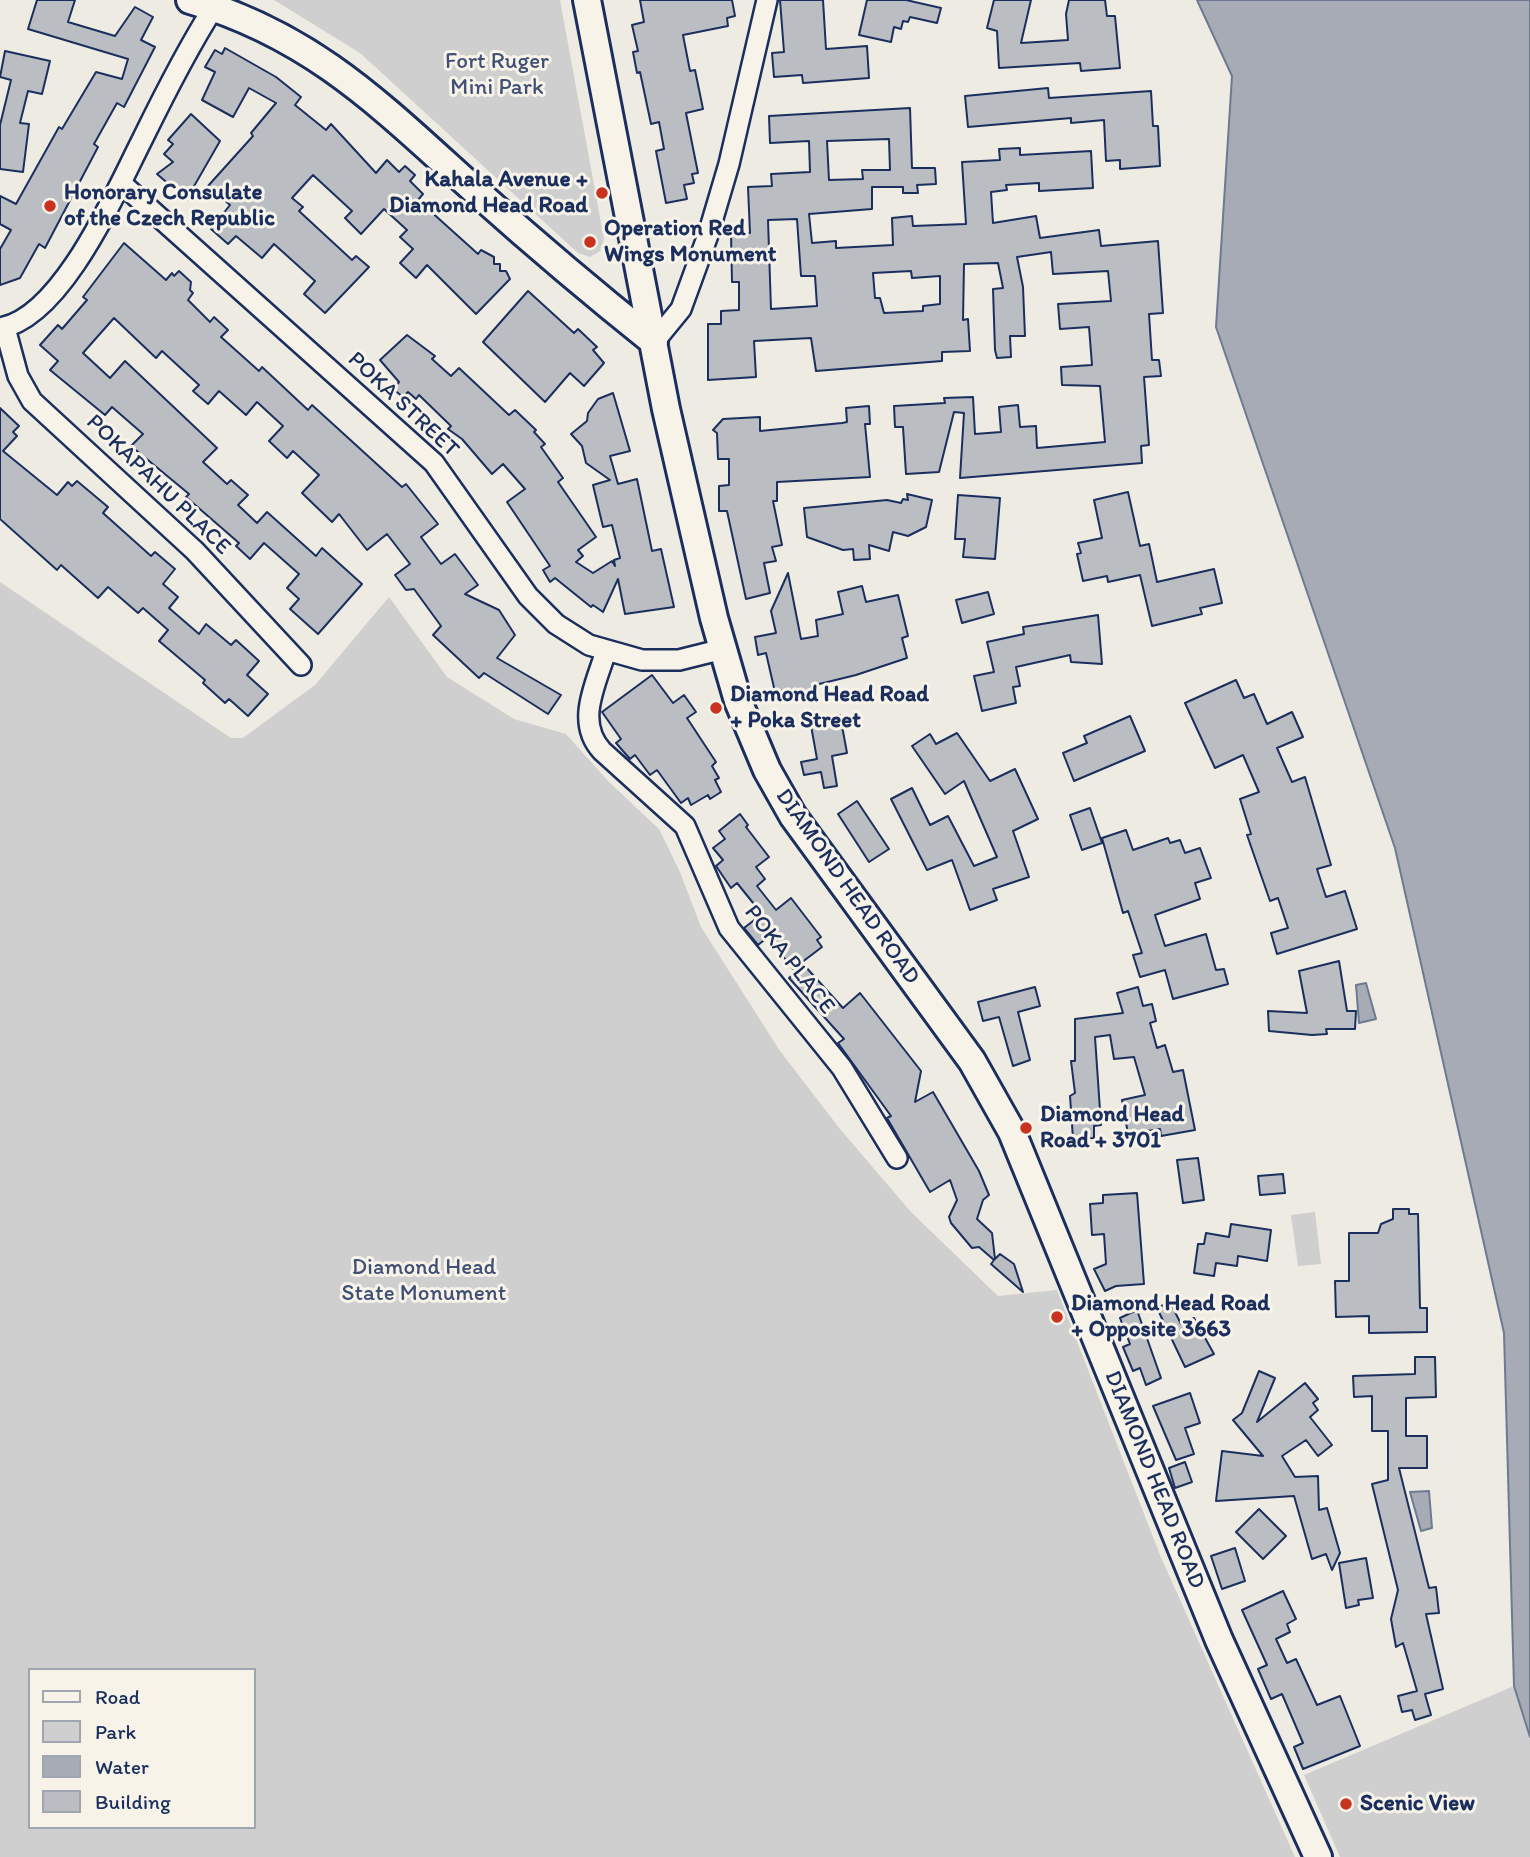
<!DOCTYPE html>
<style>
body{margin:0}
#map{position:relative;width:1530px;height:1857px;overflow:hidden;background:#eeebe2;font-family:Itim,sans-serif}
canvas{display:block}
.legend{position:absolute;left:28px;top:1668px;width:228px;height:161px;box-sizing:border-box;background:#f7f3e8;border:2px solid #9fa5b1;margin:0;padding:9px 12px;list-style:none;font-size:21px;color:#1b2f5e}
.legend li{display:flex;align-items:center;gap:14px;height:35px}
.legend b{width:35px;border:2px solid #9fa5b1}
</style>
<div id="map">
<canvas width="1530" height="1857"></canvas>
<ul class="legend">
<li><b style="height:9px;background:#f7f3e8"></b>Road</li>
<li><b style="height:19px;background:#cfcfcf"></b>Park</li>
<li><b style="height:19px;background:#a6abb5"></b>Water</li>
<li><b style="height:19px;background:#babdc2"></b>Building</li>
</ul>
</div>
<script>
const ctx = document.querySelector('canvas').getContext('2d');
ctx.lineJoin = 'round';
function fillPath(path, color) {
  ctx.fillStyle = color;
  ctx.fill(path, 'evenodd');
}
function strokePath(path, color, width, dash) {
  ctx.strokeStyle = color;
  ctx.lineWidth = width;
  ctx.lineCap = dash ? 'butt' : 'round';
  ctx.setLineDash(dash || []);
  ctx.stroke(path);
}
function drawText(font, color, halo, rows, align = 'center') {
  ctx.font = font + ' Itim,sans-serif';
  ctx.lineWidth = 6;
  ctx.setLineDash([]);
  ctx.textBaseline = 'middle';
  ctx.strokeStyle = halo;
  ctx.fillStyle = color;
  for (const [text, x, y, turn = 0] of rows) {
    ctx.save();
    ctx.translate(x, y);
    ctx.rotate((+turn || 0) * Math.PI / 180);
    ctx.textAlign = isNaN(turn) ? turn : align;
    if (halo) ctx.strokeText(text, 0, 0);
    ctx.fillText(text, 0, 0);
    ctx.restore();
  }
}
fillPath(new Path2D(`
 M274,0H560L604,239L600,251L590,257L578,253L360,53Z
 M0,582L231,738H243L315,685L389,597L447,677L514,719L566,734L609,782L659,829L680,872L701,927L780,1051L840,1129L911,1212L998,1296L1057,1290L1160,1555L1295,1857H0ZM30,1670H254V1827H30Z
 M1315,1212L1321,1264L1298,1266L1291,1215Z
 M1514,1686L1530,1737V1857H1340L1304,1775Z`), '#cfcfcf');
const water = new Path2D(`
 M1197,0H1530V1737L1514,1686L1504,1333L1395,848L1216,327L1232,76Z
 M1366,983L1376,1019L1359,1023L1356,985Z
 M1429,1491L1432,1528L1421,1531L1410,1492Z`);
fillPath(water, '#a6abb5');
strokePath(water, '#6e7992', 2);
const building = new Path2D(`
 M37,0H75L68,22L115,36L135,7L153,17L141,40L155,47L124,107L117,103L94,144L98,147L45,248L39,244L20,278L0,285V249L11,230L0,224V196L16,204L59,127L62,129L96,72L122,79L128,59L28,29Z
 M640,0H732L735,16L727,18L728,26L683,35L690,71L695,70L703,109L686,113L698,173L692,174L694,183L684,185L687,199L666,203L656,151L664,149L659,122L651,124L640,72L637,73L633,52L638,51L632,25L644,22Z
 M780,0H823L826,49L867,46L869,78L803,83L802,75L774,77L772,53L784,52Z
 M867,0H906L941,8L937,23L910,17L908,22L903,21L901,29L894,27L891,42L859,35Z
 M994,0H1031L1021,43L1068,40L1066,14L1069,0H1105L1107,16H1115L1120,68L1081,71L1080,63L999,68L997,31L987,28Z
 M225,48L276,77L301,97L295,105L326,130L331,124L376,173L387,160L399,172L405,166L415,175L410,181L423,194L418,200L478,254L481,250L494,257V264H500V271H506L510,279L476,314L427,265L416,278L400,263L413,249L400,237L407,230L384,209L361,234L345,218L352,211L313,175L292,198L303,207L299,211L352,260L356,256L369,267L325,313L304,294L315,281L274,244L262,258L236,236L228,244L211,229L230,205L208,186L253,136L251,133L276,103L249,88L233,117L202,100L215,72L205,67L215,50L222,54Z
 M5,51L50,61L42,94L28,91L20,123L29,124L23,172L0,169V125L11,80L0,77Z
 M1048,88L1049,98L1151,91L1153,126H1158L1160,166L1120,169V160L1106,161L1104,120L1071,123V118L968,127L965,96Z
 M910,108L912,168H935L936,184L917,185L918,193H903V187H872V209L809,214L812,243L836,241V248L893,245L892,218L912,216L913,226L966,224L962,162L1000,160L999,149L1020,148V155L1091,151L1093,188L1039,191V183L1006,185L1007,190L991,192L993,223L1036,216L1040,238L1099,230L1101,246L1158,241L1163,313L1149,314L1152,360H1159L1161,376L1144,377L1149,445L1141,446L1142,463L960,478L964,413L954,412L939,472L906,474L903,427H895L894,406L945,403L944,398L973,397L975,434L1001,432L999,407L1018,405L1020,427L1036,426L1037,448L1105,442L1100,386L1062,385L1061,367L1092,365L1089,327L1060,329L1058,304L1111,301L1108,271L1053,274L1051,252L1017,257L1023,287L1025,336H1010L1011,357L997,358L995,350L993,289L1003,288L998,263L964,264L963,320L968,319L970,351L942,352V361L816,371L811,338L754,341L756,377L708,380V324H721V311L739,310V282H732L731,233H750L748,187L772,186L771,174L810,172L809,141L770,143L769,116ZM889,139L890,170H862L863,179L829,180L827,141ZM797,219L801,276H815L817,306L771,309L768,220ZM911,271L912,278L940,276V304L923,306V311L884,313L880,298H875L873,273Z
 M191,114L220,141L193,188L196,190L187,200L157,174L173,162L164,154L173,144L168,140Z
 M124,243L166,280L172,273L174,276L179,271L191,282L190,290L193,293L188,300L210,322L214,317L228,330L221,337L259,371L262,367L308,410L312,405L402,487L406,484L438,524L421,537L441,564L455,554L478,585L465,594L499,610L515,635L497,658L561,695L548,714L484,673L479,678L433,635L441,626L414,589L406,590L395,575L410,564L387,534L367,550L339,514L332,522L302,493L319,475L293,451L287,458L269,441L283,426L257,402L246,415L219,391L208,404L193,391L199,385L162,351L156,358L114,318L83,353L110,378L125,361L217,448L203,462L227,484L231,480L248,495L238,505L257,523L267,512L316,556L322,548L362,584L318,634L290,609L299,599L287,588L299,574L264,543L250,559L236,546L239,543L186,497L189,494L131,446L143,434L112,407L105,415L50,370L58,361L40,345L58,325L62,329L87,300L83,297Z
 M528,291L574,333L578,329L597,347L593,350L604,363L584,386L570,373L545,402L483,342Z
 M407,335L435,356L432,359L451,376L459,368L509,415L515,410L536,430L534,432L545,444L541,447L563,478L558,482L596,537L578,550L583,556L576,562L593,573L612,561L615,566L614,560L620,558L612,525L603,527L593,485L610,480L586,463L582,446L571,434L587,421L588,413L598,399L613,393L630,451L610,456L618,484L637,479L652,551L661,549L674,607L625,614L618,579L603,612L593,605L591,607L555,578L550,582L543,570L550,566L507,502L525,489L503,464L492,474L462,439L448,429L451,426L419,395L416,399L408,392L403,397L393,389L399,382L380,360Z
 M869,406L870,424H865L870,477L777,482V501H773L782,545L772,547L776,561L764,563L770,593L746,599L727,511H719V486L729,485V459H718L717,433L713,430L723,419L760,417V431L842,423L847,422L846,408Z
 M0,408L19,426L13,432L17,436L3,451L57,495L68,482L72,486L77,481L108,507L103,513L151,556L155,552L175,569L163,584L178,597L169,608L199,634L206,624L231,645L236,640L259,661L247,675L268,694L248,716L229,699L225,703L203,683L205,680L159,641L168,630L143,608L138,613L108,587L98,598L61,565L57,570L0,519Z
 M1128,492L1140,546L1149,544L1157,582L1214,569L1222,603L1200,608L1202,614L1152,626L1140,575L1108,582L1107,576L1083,581L1077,554L1081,553L1078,543L1102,538L1094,500Z
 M907,494L932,500L926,527L908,536L893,532L889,551L869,545L870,559L854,560L853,549L843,550L807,537L804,508L887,500L901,503L903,499L908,500Z
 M958,495L1000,498L995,559L963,557L965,539H955Z
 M788,573L801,639L818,636L816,620L843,614L838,592L862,586L866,602L898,595L908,636L902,638L907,658L856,675L811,686L814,698L795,703L791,689L775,692L766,653L758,655L755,637L776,633L771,611Z
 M988,592L994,614L962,623L956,600Z
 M1098,615L1102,664L1071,662L1070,655L1016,667L1020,686L1013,687L1016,703L982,711L974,676L994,672L987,642L1024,634L1023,627Z
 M652,675L673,703L684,695L696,712L687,718L716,762L712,766L719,778L715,780L721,792L710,799L708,795L691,805L688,798L681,803L657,770L650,775L635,755L630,759L616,743L621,739L602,712Z
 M1236,680L1244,698L1254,694L1267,724L1292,712L1303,737L1277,748L1292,782L1305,777L1331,865L1317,869L1326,897L1345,891L1357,929L1277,954L1271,933L1288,928L1278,898L1270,901L1247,835L1251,834L1240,799L1259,792L1243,755L1215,768L1185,703Z
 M840,715L847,753L832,756L837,786L824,788L821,772L804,775L801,762L817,759L810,720Z
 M1130,716L1145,751L1074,781L1063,753L1087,743L1084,736Z
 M957,733L990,781L1015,769L1038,819L1013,831L1029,877L993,889L997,900L970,910L952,860L927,870L891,799L912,788L930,825L948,816L974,866L997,857L964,781L945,794L912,746L930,734L936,744Z
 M857,801L889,849L869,862L838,814Z
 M1090,808L1102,843L1082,850L1070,815Z
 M740,814L748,825L746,827L769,857L756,867L765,879L757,886L776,910L791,898L821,937L817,940L822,947L793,969L768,937L758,945L744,928L762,914L737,883L731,888L716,866L723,860L713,848L725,839L719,831Z
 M1126,830L1133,850L1168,838L1170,843L1180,840L1185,853L1200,848L1211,878L1195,883L1200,899L1155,915L1165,946L1206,934L1216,970L1224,969L1228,984L1173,999L1165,970L1140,977L1133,955L1142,953L1128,911L1123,913L1102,838Z
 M1339,961L1347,1011H1356L1355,1029H1326L1327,1034L1312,1035L1269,1031L1268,1011L1307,1013L1299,971Z
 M804,965L843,1008L860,993L921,1071L915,1102L933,1092L979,1171L989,1195L983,1200L977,1219L992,1233L995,1259L1000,1254L1014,1264L1023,1292L991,1264L994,1260L979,1247L972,1248L951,1223L949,1217L957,1200L950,1180L930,1192L887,1118L891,1116L838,1043L844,1039L789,978Z
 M1035,987L1040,1006L1018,1012L1030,1060L1013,1066L999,1017L983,1021L978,1002Z
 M1138,987L1143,1006L1152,1004L1156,1021L1150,1023L1157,1048L1165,1045L1173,1072L1183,1070L1195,1130L1161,1136L1160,1129L1128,1134L1122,1100L1145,1095L1134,1057L1114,1059L1110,1035L1095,1037L1101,1125L1094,1126V1138L1073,1139L1070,1096L1075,1093L1071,1061H1075V1019L1123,1013L1117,993Z
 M1198,1158L1204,1200L1183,1203L1177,1160Z
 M1283,1174L1285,1193L1260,1195L1258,1176Z
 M1137,1193L1144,1284L1116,1286L1105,1291L1094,1269L1106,1264L1104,1234L1092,1235L1090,1204L1103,1203V1195Z
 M1393,1209H1409V1214H1418L1420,1308H1427V1332L1369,1333V1316L1336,1317L1335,1281H1349V1233H1378L1381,1224L1393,1219Z
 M1231,1224L1271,1230L1267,1261L1238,1256L1237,1266L1216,1263L1214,1276L1194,1273L1198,1244H1204L1206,1233L1229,1237Z
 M1170,1302L1181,1324L1194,1318L1214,1354L1185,1367L1157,1308Z
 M1137,1310L1161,1378L1146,1385L1140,1368L1133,1371L1123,1347L1130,1344L1120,1318Z
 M1415,1357H1435L1436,1397L1406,1398V1436H1427V1468H1399L1429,1588L1436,1587L1439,1613L1426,1614L1443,1689L1425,1694L1431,1715L1415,1720L1412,1710L1402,1712L1398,1696L1417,1691L1403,1643L1396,1647L1391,1619L1398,1590L1372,1484L1388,1480V1431H1372V1396L1354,1397L1353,1376L1415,1374Z
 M1259,1371L1275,1378L1257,1422L1305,1383L1318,1399L1313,1403L1318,1410L1310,1417L1332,1445L1318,1456L1306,1440L1282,1456L1295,1477L1318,1476L1319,1510L1327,1508L1340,1553L1332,1570L1326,1554L1312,1559L1294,1496L1216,1501L1222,1451L1263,1456L1233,1420L1242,1413Z
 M1190,1393L1200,1423L1185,1428L1194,1454L1176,1460L1153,1406Z
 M1185,1462L1192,1482L1175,1488L1169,1468Z
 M1259,1509L1286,1536L1263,1559L1236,1532Z
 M1235,1548L1245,1581L1222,1589L1211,1556Z
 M1366,1558L1373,1598L1358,1600L1359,1605L1346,1608L1339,1563Z
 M1283,1591L1296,1619L1287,1624L1290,1632L1276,1639L1287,1663L1296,1659L1317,1705L1340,1696L1360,1746L1303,1769L1294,1747L1303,1743L1282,1694L1271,1699L1258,1669L1267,1665L1242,1610Z`);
fillPath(building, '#babdc2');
strokePath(building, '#1b2f5e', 2);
const street = new Path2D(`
 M121,183L434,463L528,596L556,624L589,645L642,660H679L723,649
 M0,328C62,318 116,191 142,140C164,95 187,49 214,7
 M5,328L18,376L32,401L195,551L301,665
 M654,342L681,309L708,235L729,164L767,0
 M606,651C596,684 575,722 602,751L685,826L729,928L842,1068L897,1158`);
const secondary = new Path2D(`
 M190,0C316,37 384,109 479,194C536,245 594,294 654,342
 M587,0L666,409L714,618L738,701L767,770L793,816L972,1061L1012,1132L1219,1640L1318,1857`);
strokePath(street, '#1b2f5e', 24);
strokePath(secondary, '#1b2f5e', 32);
strokePath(street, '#f7f3e8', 19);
strokePath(secondary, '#f7f3e8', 26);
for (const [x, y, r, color] of [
 [602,193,7,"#c8321e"],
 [50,206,7,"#c8321e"],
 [590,242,7,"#c8321e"],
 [716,708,7,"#c8321e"],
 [1026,1128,7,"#c8321e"],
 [1057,1317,7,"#c8321e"],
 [1346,1804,7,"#c8321e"]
]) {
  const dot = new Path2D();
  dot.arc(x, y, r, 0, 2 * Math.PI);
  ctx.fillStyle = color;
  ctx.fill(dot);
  strokePath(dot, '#f7f3e8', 2.5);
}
drawText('23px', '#3f4f75', '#f7f3e8', [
 ["Fort Ruger",497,62],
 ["Mini Park",497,88],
 ["Diamond Head",424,1268],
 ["State Monument",424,1294]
]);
drawText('bold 23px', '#1b2f5e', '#f7f3e8', [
 ["Kahala Avenue +",588,180,"right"],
 ["Diamond Head Road",588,206,"right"],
 ["Honorary Consulate",64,193],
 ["of the Czech Republic",64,219],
 ["Operation Red",604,229],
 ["Wings Monument",604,255],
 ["Diamond Head Road",730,695],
 ["+ Poka Street",730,721],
 ["Diamond Head",1040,1115],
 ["Road + 3701",1040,1141],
 ["Diamond Head Road",1071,1304],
 ["+ Opposite 3663",1071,1330],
 ["Scenic View",1360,1804]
], 'left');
drawText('23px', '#1b2f5e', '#f7f3e8', [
 ["POKA STREET",403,405,43],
 ["POKAPAHU PLACE",158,485,44],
 ["DIAMOND HEAD ROAD",847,887,55],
 ["POKA PLACE",789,960,52],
 ["DIAMOND HEAD ROAD",1154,1480,68]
]);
</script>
